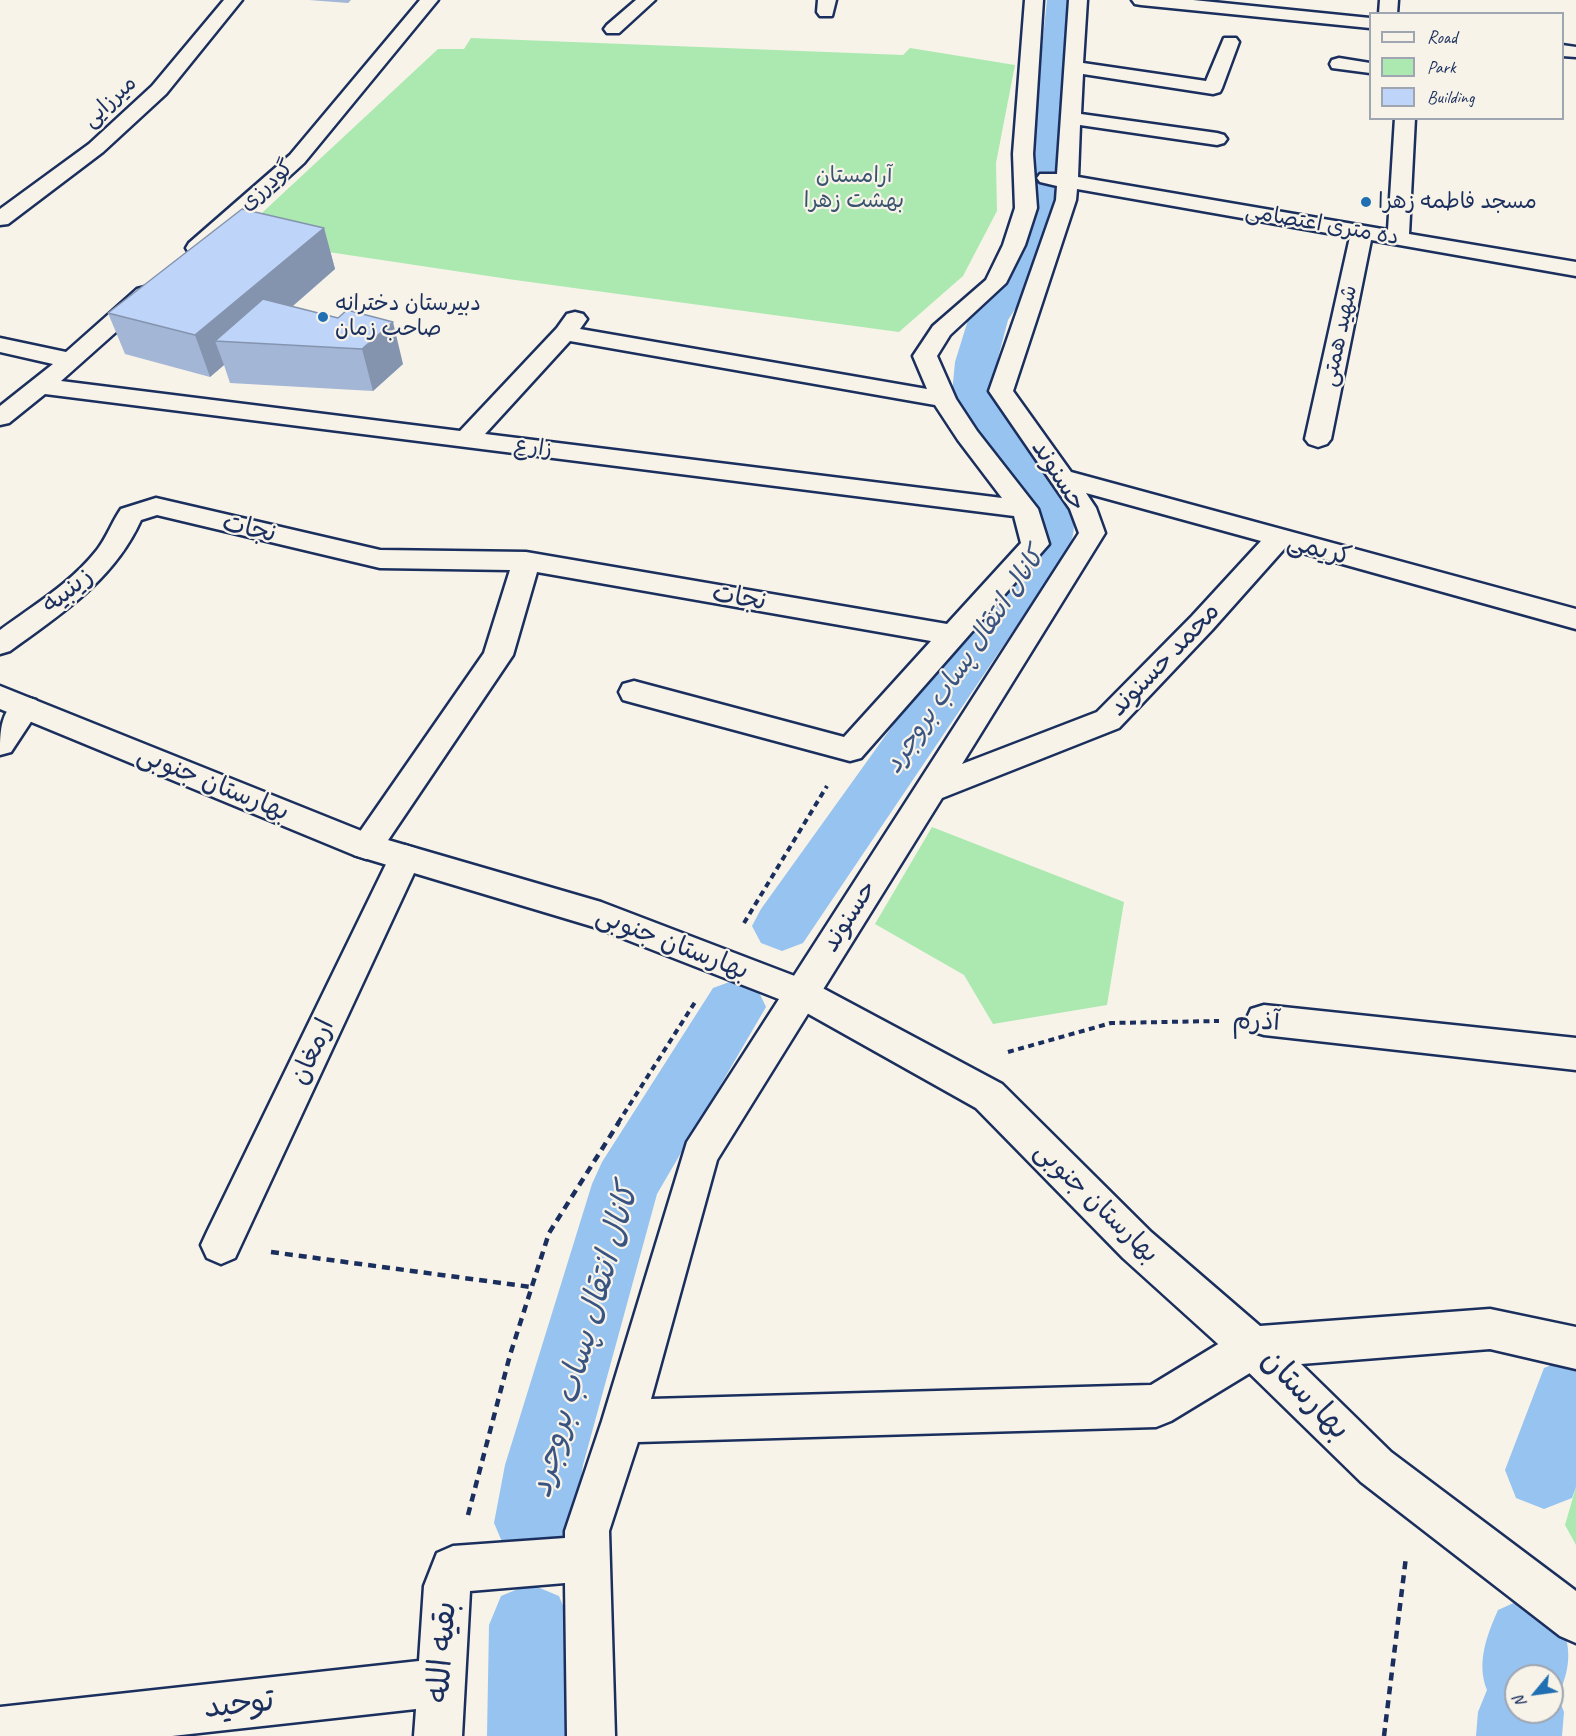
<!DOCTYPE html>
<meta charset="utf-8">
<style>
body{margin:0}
#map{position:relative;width:1576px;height:1736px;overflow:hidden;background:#f7f3e8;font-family:Caveat,sans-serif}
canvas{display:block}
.legend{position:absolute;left:1369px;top:12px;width:195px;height:108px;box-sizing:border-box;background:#f7f3e8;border:2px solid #9fa5b1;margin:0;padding:8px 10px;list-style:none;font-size:18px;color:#1b2f5e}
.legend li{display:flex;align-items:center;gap:12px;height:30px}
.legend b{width:30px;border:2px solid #9fa5b1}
.north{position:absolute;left:1504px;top:1664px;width:60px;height:60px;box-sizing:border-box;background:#f7f3e8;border:2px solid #9fa5b1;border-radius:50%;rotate:241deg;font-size:16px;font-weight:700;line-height:24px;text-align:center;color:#1b2f5e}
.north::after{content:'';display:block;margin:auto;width:21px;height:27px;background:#1f6fb2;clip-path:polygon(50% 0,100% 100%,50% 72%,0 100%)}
</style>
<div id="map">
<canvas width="1576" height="1736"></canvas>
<ul class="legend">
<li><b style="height:8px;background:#f7f3e8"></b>Road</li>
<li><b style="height:16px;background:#abe9b1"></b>Park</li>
<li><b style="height:16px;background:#bed4f9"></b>Building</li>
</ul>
<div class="north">N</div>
</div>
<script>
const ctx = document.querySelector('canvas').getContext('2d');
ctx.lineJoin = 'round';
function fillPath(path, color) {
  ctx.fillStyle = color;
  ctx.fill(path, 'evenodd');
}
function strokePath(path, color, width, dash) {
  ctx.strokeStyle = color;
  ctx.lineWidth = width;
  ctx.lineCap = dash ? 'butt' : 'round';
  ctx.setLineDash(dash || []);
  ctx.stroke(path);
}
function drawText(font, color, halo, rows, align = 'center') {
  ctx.font = font + ' Caveat,"Playpen Sans Arabic",sans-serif';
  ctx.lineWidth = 4.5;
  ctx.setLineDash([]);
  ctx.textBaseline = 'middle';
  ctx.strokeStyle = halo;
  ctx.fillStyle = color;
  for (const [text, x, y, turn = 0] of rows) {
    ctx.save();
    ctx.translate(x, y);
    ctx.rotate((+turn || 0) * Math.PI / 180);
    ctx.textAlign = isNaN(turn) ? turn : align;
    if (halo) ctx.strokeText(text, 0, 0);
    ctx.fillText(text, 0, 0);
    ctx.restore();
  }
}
fillPath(new Path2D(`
 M471,38L903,55L910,48L1015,65L996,163L997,211L963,276L899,332L515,280L235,238L438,49H464Z
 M932,827L1124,902L1107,1005L993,1024L964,975L875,924Z
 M1576,1487V1545L1565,1525Z`), '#abe9b1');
fillPath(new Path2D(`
 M1047,0H1077L1065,168L1060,176L1053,177L1061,179L1066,187L1028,289L1008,320L997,362L996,394L1071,506C1076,528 1075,538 1063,557L803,943L782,951L761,943L752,926L761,909L1023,544L1028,526L1025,506L952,394L955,362L968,320L988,289L1030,187L1035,179L1042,178L1034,176L1029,168Z
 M735,980L757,988L766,1007L657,1194L583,1465L574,1523L562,1551L534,1563L506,1551L494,1523L505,1465L592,1184L602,1162L713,988Z
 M1571,1357H1576V1487L1572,1498L1544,1509L1516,1498L1505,1470L1544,1368Z
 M530,1584L559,1596L571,1625L573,1736H487L489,1625L501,1596Z
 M1527,1597L1556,1610C1571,1645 1573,1661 1558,1697L1564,1712L1562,1736H1476L1478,1712L1487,1690C1476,1663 1487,1635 1498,1610ZM1516,1676H1552V1712H1516Z`), '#96c3f0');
const minor = new Path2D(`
 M224,0H242L166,94L103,152L8,224L0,225V209L89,144L152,86Z
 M420,0H438L304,163L205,253L197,255L189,253L186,248L189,243L290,155Z
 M636,0H655L619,33H607L604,29L607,25Z
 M818,0H836L832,16H820L817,12Z
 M1025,0H1043L1033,154L1037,208L1025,245L1006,283L950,335L937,356L956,399L977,431L1038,509L1049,544L861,758L850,761L634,703L623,700L619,692L623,684L634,681L844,737L931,641L537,572L513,655L378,855L366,859L354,855L350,846L484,653L510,570L380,568L157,515L141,520C114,580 61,614 10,651L0,654V630C34,605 71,583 97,550C107,537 112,522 121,509L156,498L380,550L526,552L947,624L1021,543L1014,516L45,394L9,423L0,425V406L53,364L0,352V338L66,352L137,289L145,287L153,289L156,294L153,299L61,381L460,431L557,328L567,314L575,312L583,314L587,319L580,329L927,389L913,356L933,326L986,280L1003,245L1015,208L1013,154ZM570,341L935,405L958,440L1002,498L485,434Z
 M1069,0H1087L1083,63L1206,81L1224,38H1236L1239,42L1222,88L1220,92L1213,94L1083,74L1081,114L1217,133L1224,135L1227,139L1224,143L1217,145L1080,125L1078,177L1388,230L1395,118H1415L1409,234L1576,262V276L1371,240L1331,439L1327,444L1318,447L1309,444L1305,439L1350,237L1077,189L1076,200L1013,391L1071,472L1576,609V629L1285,548L1212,630L1119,728L942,798L717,1160L651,1399L1151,1385L1238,1332L1253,1326L1268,1332L1274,1347L1268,1362L1171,1421L1156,1427L638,1442L609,1531L615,1736H567L565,1583L470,1591L462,1736H414L416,1709L172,1736H0V1707L419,1661L424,1586L437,1553L453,1546L565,1538V1531L602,1421L687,1142L1079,533L1070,509L989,391L1056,200L1057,186L1040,182L1037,178L1040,174H1057ZM1086,493L1261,541L1192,616L1097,712L962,764L1105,533L1096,508Z
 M1132,0H1193L1370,18V28L1141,5L1135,4Z
 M1380,0H1398L1397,14H1379Z
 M1562,45L1576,47V57L1562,56Z
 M1339,58L1370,63V73L1332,68L1330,64L1332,60Z
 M25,697L36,700L40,708L11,752L0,755C0,731 0,706 25,697Z
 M405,845L417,849L421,858L235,1258L221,1264L207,1258L201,1245L207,1232L389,858L393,849Z
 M1264,1005L1576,1038V1070L1264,1035L1251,1031L1246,1020L1251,1009Z`);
const tertiary = new Path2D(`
 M0,686L374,836L601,902L813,983L1002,1084L1151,1232L1260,1326L1490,1309L1576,1327V1369L1490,1349L1301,1364L1391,1452L1576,1591V1643L1560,1636L1361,1482L1238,1362L1123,1258L976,1108L789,1003L594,927L354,855L0,709Z`);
strokePath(minor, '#1b2f5e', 5);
strokePath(tertiary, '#1b2f5e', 5);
strokePath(new Path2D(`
 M744,923L827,786
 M1008,1052L1111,1023L1219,1021
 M618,1123L697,999`), '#1b2f5e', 4, [6, 4.5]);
strokePath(new Path2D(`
 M271,1252L531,1287
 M468,1515L510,1355L549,1233L619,1122
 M1384,1736L1406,1557`), '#1b2f5e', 4.5, [8, 6]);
fillPath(minor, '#f7f3e8');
fillPath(tertiary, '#f7f3e8');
fillPath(new Path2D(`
 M309,0H351L348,3Z
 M324,228L335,269L292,307L403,364L373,391L230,383L224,365L210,377L125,354L108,313Z`), '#a3b6d6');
fillPath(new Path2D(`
 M324,228L335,269L250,343L215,341L224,365L210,377L195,335Z
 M393,322L403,364L373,391L362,349Z`), '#8594ae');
const building = new Path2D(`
 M242,209L324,228L195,335L108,313Z
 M263,299L338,318L347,310L393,322L362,349L215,341Z`);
fillPath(building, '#bed4f9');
strokePath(building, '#8594ae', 1.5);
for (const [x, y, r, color] of [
 [1366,202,6,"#1f6fb2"],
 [323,317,6,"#1f6fb2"]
]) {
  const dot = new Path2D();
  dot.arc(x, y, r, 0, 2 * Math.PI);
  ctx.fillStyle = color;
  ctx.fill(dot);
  strokePath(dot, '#f7f3e8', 2);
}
drawText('22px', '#1b2f5e', '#f7f3e8', [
 ["میرزایی",110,102,-43],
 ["گودرزی",267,186,-42],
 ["ده متری اعتصامی",1322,225,10],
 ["شهید همتی",1340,336,-78],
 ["زارع",533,448,7]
]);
drawText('22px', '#38546f', '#f7f3e8', [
 ["آرامستان",854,176],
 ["بهشت زهرا",854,201]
]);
drawText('22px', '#1b2f5e', '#f7f3e8', [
 ["مسجد فاطمه زهرا",1378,202],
 ["دبیرستان دخترانه",335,304],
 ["صاحب زمان",335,329]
], 'left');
drawText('26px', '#1b2f5e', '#f7f3e8', [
 ["حسنوند",1058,475,57],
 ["نجات",249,529,13],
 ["کریمی",1319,550,15],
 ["زینبیه",68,591,-39],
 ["نجات",739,598,10],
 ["محمد حسنوند",1165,660,-46],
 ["بهارستان جنوبی",213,784,22],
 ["حسنوند",849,917,-58],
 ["بهارستان جنوبی",672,944,21],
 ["آذرم",1256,1022,2],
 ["ارمغان",313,1052,-65],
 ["بهارستان جنوبی",1096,1203,44]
]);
drawText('italic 27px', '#3a5482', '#f7f3e8', [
 ["کانال انتقال پساب بروجرد",965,661,-56]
]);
drawText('32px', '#1b2f5e', '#f7f3e8', [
 ["بهارستان",1305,1395,46],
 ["بقیه الله",443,1652,-86],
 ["توحید",239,1705,-6]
]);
drawText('italic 33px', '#3a5482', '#f7f3e8', [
 ["کانال انتقال پساب بروجرد",585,1341,-74]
]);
</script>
